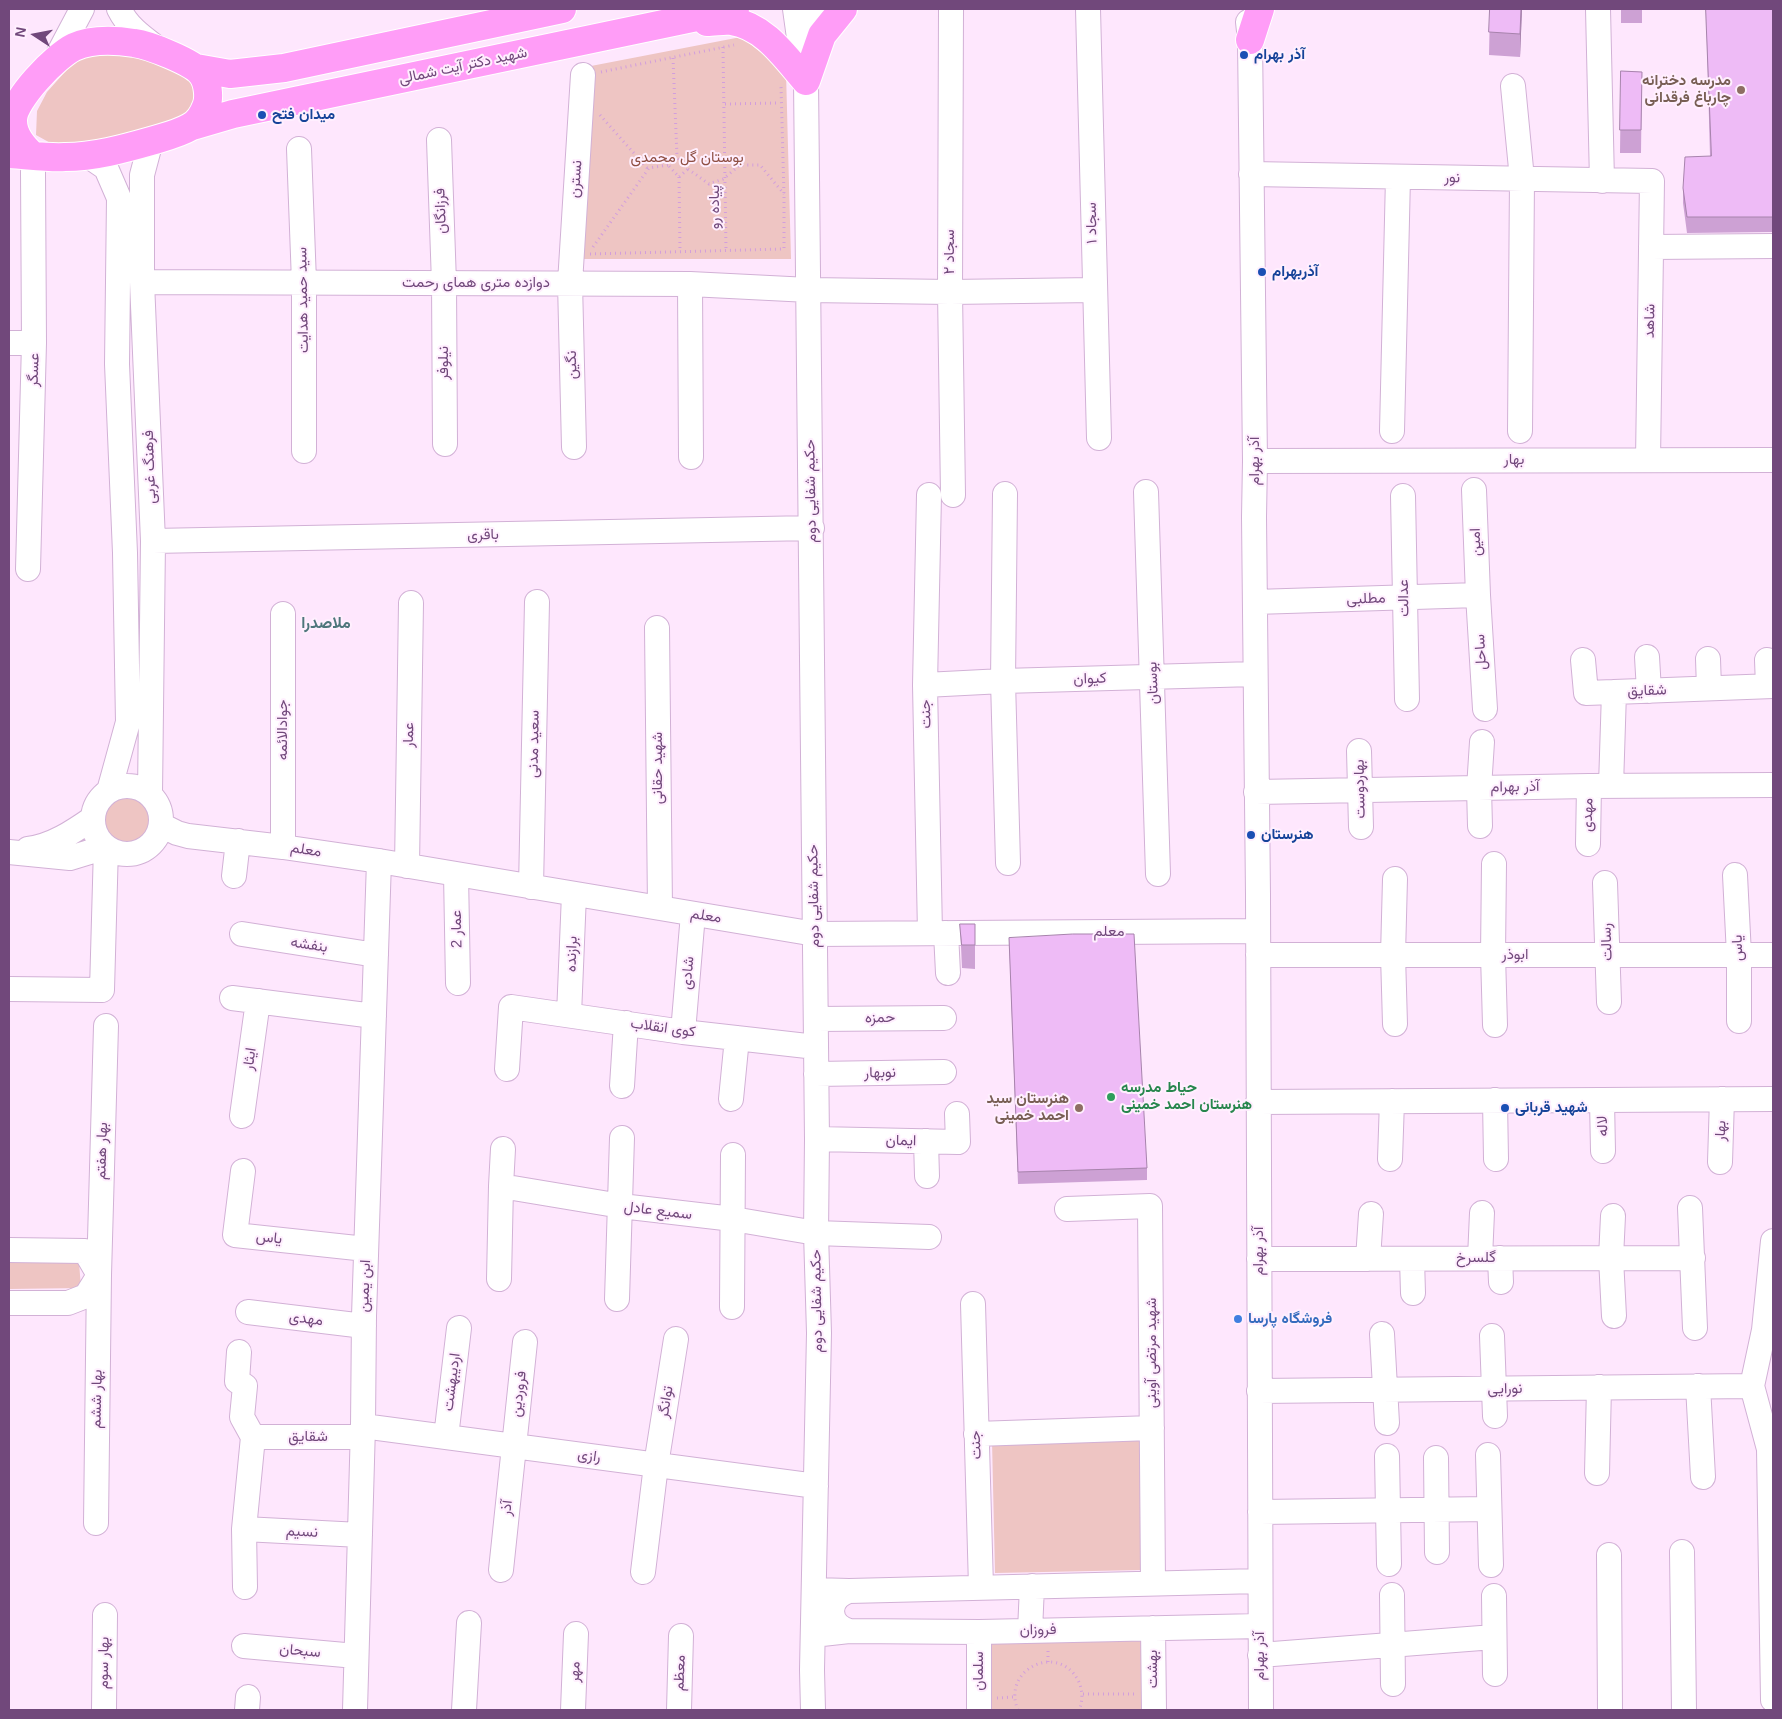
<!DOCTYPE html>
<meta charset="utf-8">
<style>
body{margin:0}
#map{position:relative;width:1782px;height:1719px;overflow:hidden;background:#fee7fd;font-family:Arial,sans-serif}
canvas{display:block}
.frame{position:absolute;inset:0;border:10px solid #71487b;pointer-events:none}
.north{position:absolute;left:10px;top:10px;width:50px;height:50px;-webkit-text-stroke:4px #ffeffe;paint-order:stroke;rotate:281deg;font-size:14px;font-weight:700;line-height:20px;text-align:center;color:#71487b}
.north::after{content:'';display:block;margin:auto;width:18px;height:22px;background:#71487b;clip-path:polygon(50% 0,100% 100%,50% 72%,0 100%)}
</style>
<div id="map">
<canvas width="1782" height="1719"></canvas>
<div class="frame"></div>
<div class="north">N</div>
</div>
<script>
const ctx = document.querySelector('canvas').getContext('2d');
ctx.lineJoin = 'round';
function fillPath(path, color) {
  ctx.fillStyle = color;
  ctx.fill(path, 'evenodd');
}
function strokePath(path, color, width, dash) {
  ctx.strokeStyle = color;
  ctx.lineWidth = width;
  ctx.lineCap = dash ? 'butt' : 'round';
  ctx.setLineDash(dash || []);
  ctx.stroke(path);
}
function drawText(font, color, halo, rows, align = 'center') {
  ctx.font = font + ' Arial,Vazirmatn,sans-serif';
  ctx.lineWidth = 4;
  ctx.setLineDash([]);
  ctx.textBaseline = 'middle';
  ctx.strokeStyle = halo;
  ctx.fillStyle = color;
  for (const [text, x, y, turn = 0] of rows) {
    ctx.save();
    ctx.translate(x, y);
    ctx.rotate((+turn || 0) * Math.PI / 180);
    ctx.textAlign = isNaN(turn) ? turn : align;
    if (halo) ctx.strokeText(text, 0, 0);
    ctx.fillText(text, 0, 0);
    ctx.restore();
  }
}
fillPath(new Path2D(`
 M741,37L786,72L791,259H582L591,66Z
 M114,47L197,81L192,112L174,127L63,150L36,135L37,111L47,92L72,64L90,50Z
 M103 818a25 25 0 1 1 50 0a25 25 0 1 1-50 0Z
 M9,1262H79L81,1288L9,1289Z
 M1140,1440L1141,1570L995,1573L992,1441Z
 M1143,1639L1142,1710H990V1643Z`), '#eec5c3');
const minor = new Path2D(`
 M119,9C128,27 141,36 157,48
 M795,9L801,52
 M951,9L950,292L953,495
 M1088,9L1099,438
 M1598,9L1602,181
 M1248,22L1250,40L1255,461L1254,517L1258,895L1261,1710
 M55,60L82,9
 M1513,86L1522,179L1520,431
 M439,140L444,283L445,444
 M299,149L304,282V451
 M87,155L106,168L119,198L117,364L125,553L128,722L109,791
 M1251,174L1652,181L1648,460
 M1651,247L1773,246
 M142,282L690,284L809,290L950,292L1094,290
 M690,284L691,457
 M9,343H34
 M1392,431L1398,177
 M574,447L570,283L583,75
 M1255,461L1773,460
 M1474,490L1478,595L1485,709
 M1146,492L1158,874
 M1005,494L1003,681L1008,863
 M929,495L925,685L930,933
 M1403,496L1407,699
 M153,541L812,528
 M28,569L34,343L33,172
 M1255,602L1478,595
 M657,628L660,908
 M1647,657L1649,691
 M1708,659L1709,688
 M1583,660L1586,693L1614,692
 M1767,660L1768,686
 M925,685L1003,681L1255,674
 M1359,751L1361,827
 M93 820a34 34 0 1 1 68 0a34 34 0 1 1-68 0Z
 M1611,786L1614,692L1773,686
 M1256,792L1589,786L1773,785
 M150,794L153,541L142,282V175L151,141
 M161,825L177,833L188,836L283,847L379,861L815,934L1258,931
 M1480,826L1479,788L1482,742
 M1588,844L1589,786
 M283,847V614
 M28,849C52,846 73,832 93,818
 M1494,864L1493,955L1495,1025
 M407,866L411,603
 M456,874L458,983
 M1735,875L1739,955V1021
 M234,876L238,841
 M1395,879L1393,955L1395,1024
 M1605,883L1609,1002
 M531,887L537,602
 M946,933L948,973
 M242,934L376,955
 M1258,955H1773
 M9,989L102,990L106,847L70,858L9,852
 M232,998L374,1016
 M569,1015L574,894
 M816,1019L944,1018
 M683,1032L693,914
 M507,1069L511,1007L683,1032L816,1047
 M816,1074L944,1072
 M622,1086L626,1023
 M731,1099L737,1038
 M1495,1100L1496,1159
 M1602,1100L1603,1151
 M1258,1102L1773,1099
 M242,1116L258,1001
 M817,1139L958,1142L957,1114
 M926,1141L927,1176
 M1390,1159L1392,1101
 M1720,1162L1722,1099
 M243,1171L235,1235L366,1249
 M501,1186L621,1206L733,1219L816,1233L929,1237
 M1690,1208L1695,1328
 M1067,1209L1150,1206L1153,1583
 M1613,1216L1611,1258L1614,1316
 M1773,1241L1764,1330L1752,1386L1769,1449L1773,1700
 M9,1250L85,1251L99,1275
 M1480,1258L1482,1213
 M1500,1258L1501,1282
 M1259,1259L1693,1258
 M1368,1259L1371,1214
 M1412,1259L1413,1293
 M499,1279L501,1186L503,1149
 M617,1299L622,1138
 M9,1303H68L86,1296L99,1275
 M973,1304L981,1587
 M732,1307L733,1155
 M248,1312L364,1326
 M1382,1334L1387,1423
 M1492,1336L1495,1416
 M239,1352L237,1381L245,1386L242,1417L253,1437L244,1529L245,1587
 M1698,1386L1703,1477
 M1259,1391L1752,1386
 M363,1426L816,1486
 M976,1434L1152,1428
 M253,1437H363
 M446,1437L459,1328
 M1488,1455L1491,1565
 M1387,1456L1389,1564
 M1436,1458L1437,1552
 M1597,1473L1599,1387
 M1260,1512L1489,1509
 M96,1523L99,1275L106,1026
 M244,1529L360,1535
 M1682,1552L1684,1710
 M1609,1555L1610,1710
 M501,1570L525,1342
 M643,1572L656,1465L676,1339
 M814,1590L849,1591L1260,1581
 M849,1591C826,1599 827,1624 849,1631
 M1392,1595L1393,1684
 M1494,1596L1495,1674
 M1153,1628L1154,1710
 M1030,1631L1032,1586
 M813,1635L849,1631L979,1632L1260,1626
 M244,1646L356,1656
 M1260,1655L1494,1637
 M104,1710L105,1615
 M247,1710L248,1697
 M355,1710L363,1426L364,1316L379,861
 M464,1710L469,1623
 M573,1710L576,1634
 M679,1710L681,1636
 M813,1710L812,1670L819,1333L816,1233L817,1139L806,81L814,9
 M979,1710V1632`);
const major = new Path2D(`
 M707,22C715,22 724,20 731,21C765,26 785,57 806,81L822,35L843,9
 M1250,40L1260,9
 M196,68L230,74L284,68L562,9
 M192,126L233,114L735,9
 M9,154C28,155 47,158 65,157C94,157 123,149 151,141C164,137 178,134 190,127C198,123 203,115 206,107C210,98 208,82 202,74C193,62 149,45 134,43C115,40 92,39 74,47C57,55 12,100 13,121C13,135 23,147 33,156`);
strokePath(minor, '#d2b1d6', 26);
strokePath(major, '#fff', 30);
strokePath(new Path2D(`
 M723,47L726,251
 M673,58L677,157
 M601,72L734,45
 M725,104L777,103
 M600,115L648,169
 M688,169L709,184L723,179L740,165H760L784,194
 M679,177L680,252
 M593,247L649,168L668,165L677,157L688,169L679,177L668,165
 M590,254L784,249V195L781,86
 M1048,1662V1650
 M1083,1694H1134
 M997,1698L1014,1697
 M1018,1710C1001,1670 1057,1642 1078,1680C1083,1690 1083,1701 1079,1710`), '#d29edc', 3, [1, 4]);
strokePath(minor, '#fff', 24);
strokePath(major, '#ff9df7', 28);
fillPath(new Path2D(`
 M1490,9H1522L1520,57L1489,55Z
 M1621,9H1642V23H1621Z
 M1706,9H1773V232L1687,233L1683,203V188L1710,156Z
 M1621,71L1642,72L1641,153H1620Z
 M960,924H975V969L962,968Z
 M1009,938L1147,1168V1180L1018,1184Z`), '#cda1d4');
fillPath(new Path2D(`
 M1521,9H1522L1520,57V34Z`), '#a783ac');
const building = new Path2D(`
 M1490,9H1521L1520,34L1489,32Z
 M1706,9H1773V217H1687L1683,188L1685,157L1711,156Z
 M1621,71L1642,72L1641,130H1620Z
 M960,924H975V945H962Z
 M1073,934H1134L1147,1168L1018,1172L1009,938Z`);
fillPath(building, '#eebbf6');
strokePath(building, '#a783ac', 1);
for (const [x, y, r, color] of [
 [1244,55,5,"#1a4fb4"],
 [1741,90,5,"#8d6e63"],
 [262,115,5,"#1a4fb4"],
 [1262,272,5,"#1a4fb4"],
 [1251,835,5,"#1a4fb4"],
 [1111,1097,5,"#2e9e5b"],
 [1079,1108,5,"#8d6e63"],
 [1505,1108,5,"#1a4fb4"],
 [1238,1319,5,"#3f7fe0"]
]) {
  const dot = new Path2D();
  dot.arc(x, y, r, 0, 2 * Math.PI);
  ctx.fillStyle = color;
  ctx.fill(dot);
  strokePath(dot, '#ffeffe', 2);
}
drawText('bold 15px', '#164399', '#ffeffe', [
 ["آذر بهرام",1254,55],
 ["میدان فتح",272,115],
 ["آذربهرام",1272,272],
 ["هنرستان",1261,835],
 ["شهید قربانی",1515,1108]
], 'left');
drawText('15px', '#71487b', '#ffeffe', [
 ["شهید دکتر آیت شمالی",463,66,-12],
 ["نور",1452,178,1],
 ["نسترن",576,179,-86],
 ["پیاده رو",715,207,-90],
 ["فرزانگان",441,211,-92],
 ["سجاد ۱",1092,223,-91],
 ["سجاد ۲",950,252,-90],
 ["دوازده متری همای رحمت",476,283],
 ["سید حمید هدایت",303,300,-91],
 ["شاهد",1650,321,-89],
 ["نیلوفر",444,363,-90],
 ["نگین",572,365,-91],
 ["عسگر",34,370,-88],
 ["بهار",1514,460],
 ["آذر بهرام",1255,461,-90],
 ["فرهنگ غربی",150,467,-92],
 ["حکیم شفایی دوم",811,491,-91],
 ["باقری",483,535,-1],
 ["امین",1476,542,-92],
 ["عدالت",1404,598,-91],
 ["مطلبی",1366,599,-2],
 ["ساحل",1481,652,-93],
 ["کیوان",1090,679,-2],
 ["بوستان",1153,683,-92],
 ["شقایق",1647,691,-2],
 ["جنت",926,714,-91],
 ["جوادالائمه",283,730,-90],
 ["عمار",409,735,-89],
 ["سعید مدنی",534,744,-89],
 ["شهید حقانی",658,768,-90],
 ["آذر بهرام",1515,787,-1],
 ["بهاردوست",1360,789,-91],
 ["مهدی",1588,815,-89],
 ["معلم",306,850,9],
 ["حکیم شفایی دوم",814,896,-91],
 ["معلم",706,916,9],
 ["عمار 2",457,929,-91],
 ["معلم",1109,932],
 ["رسالت",1607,942,-92],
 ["بنفشه",309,945,9],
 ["یاس",1738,948,-92],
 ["برازنده",572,954,-88],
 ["ابوذر",1515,955],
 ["شادی",688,973,-85],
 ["حمزه",880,1018,-1],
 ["کوی انقلاب",663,1028,8],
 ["ایثار",250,1059,-82],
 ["نوبهار",880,1073,-1],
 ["لاله",1603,1126,-92],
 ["بهار",1721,1131,-88],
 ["ایمان",901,1141,1],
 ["بهار هفتم",102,1151,-88],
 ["سمیع عادل",658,1211,7],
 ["یاس",269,1238,6],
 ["آذر بهرام",1259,1251,-90],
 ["گلسرخ",1476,1258],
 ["ابن یمین",365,1286,-88],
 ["حکیم شفایی دوم",817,1301,-91],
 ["مهدی",306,1319,7],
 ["شهید مرتضی آوینی",1152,1353,-90],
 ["اردیبهشت",452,1382,-83],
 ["نورایی",1505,1389,-1],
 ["فروردین",519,1394,-83],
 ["بهار ششم",97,1399,-89],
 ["توانگر",666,1402,-81],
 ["شقایق",308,1437],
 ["جنت",976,1445,-92],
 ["رازی",589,1456,8],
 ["آذر",507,1508,-84],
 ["نسیم",302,1532,3],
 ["فروزان",1038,1630,-1],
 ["سبحان",300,1651,5],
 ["آذر بهرام",1260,1656,-90],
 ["بهار سوم",104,1663,-89],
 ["بهشت",1153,1669,-90],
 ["سلمان",979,1671,-90],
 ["مهر",575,1672,-88],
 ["معظم",680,1673,-88]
]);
drawText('bold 15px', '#785e54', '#ffeffe', [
 ["مدرسه دخترانه",1731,81],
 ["چارباغ فرقدانی",1731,98],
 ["هنرستان سید",1069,1099],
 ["احمد خمینی",1069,1116]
], 'right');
drawText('15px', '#8f4f43', '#ffeffe', [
 ["بوستان گل محمدی",687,158]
]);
drawText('bold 15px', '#27864d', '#ffeffe', [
 ["حیاط مدرسه",1121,1088],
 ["هنرستان احمد خمینی",1121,1105]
], 'left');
drawText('bold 15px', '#366cbe', '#ffeffe', [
 ["فروشگاه پارسا",1248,1319]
], 'left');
drawText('bold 16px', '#4e767b', '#ffeffe', [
 ["ملاصدرا",326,624]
]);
</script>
